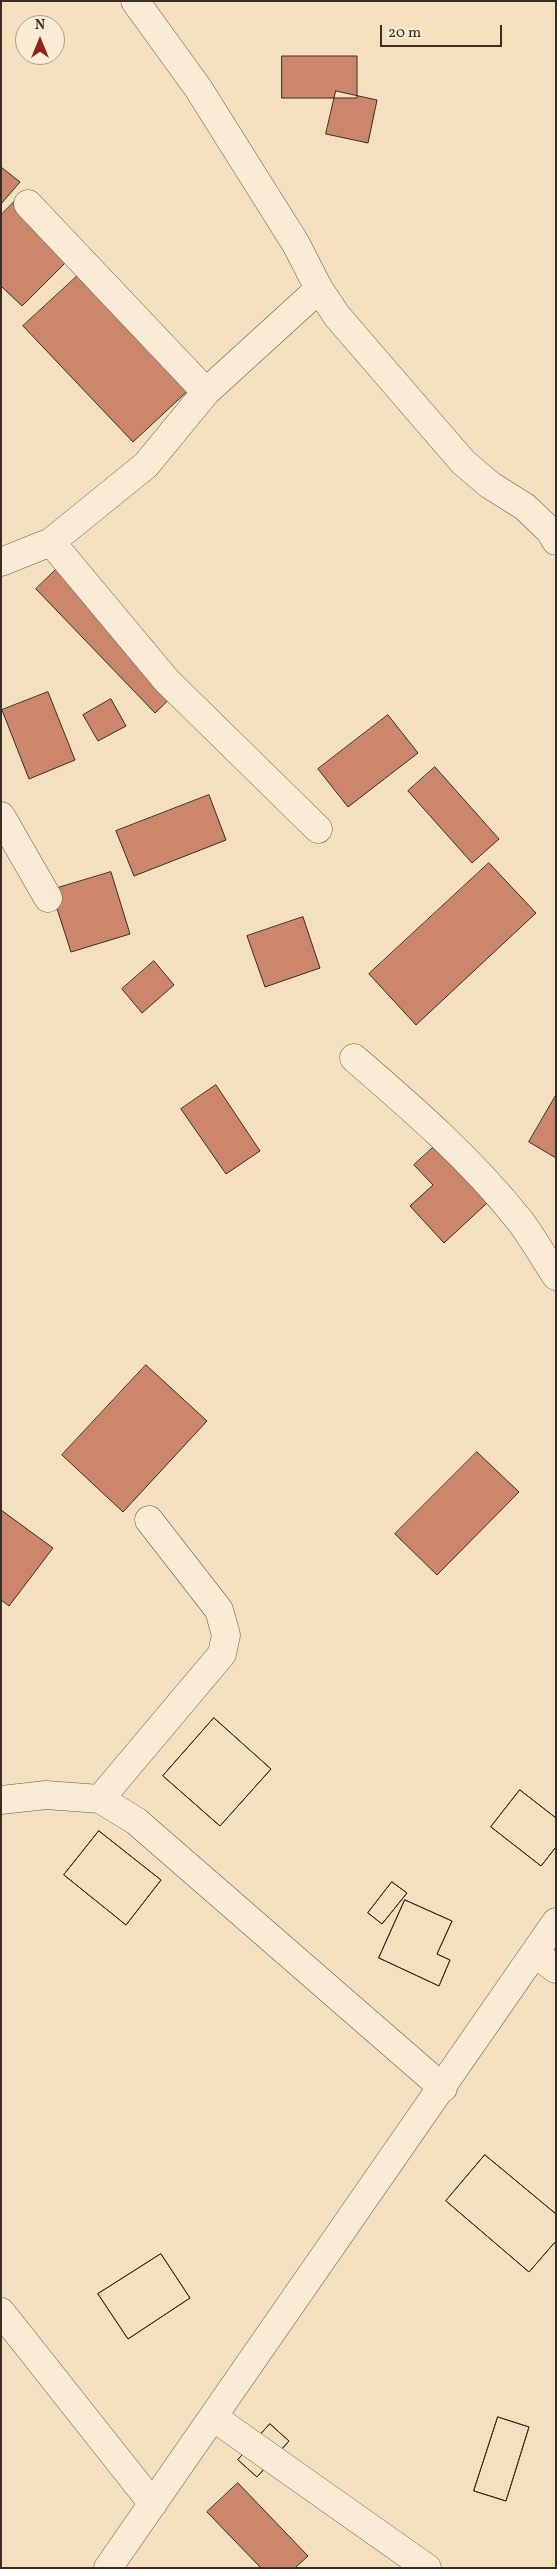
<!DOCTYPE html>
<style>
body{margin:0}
#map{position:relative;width:557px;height:2569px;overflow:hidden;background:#f4dfbf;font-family:Vollkorn,serif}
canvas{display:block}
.frame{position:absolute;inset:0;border:2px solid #3a2e24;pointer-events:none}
.north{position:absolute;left:15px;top:15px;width:50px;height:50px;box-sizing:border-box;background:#f8ead5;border:1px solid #ac9f8e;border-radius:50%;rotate:0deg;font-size:14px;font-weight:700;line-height:20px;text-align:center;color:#3a2e24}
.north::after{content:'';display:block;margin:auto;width:18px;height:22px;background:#8f2418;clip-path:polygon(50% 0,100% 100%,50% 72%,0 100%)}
.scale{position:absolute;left:380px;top:25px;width:122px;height:22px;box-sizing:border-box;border:2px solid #3a2e24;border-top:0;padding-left:6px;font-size:15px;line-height:18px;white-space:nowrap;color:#3a2e24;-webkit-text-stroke:4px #f8ead5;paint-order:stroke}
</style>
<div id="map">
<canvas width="557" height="2569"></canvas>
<div class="frame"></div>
<div class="north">N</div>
<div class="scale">20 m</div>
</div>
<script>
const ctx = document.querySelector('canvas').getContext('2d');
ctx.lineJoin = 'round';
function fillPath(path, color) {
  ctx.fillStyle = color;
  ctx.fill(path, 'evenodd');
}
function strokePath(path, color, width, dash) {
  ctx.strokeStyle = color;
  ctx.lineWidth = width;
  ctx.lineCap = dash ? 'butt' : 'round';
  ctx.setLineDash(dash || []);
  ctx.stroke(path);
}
const building = new Path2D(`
 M282,56H357V98H282Z
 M336,91L377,100L368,143L326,134Z
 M1,167L20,182L1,204Z
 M23,193L79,249L22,306L1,286V215Z
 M84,270L193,386L133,442L23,326Z
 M70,556L153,642L146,649L182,687L155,713L36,589Z
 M48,692L75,760L29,779L2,710Z
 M111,699L126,726L98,741L83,715Z
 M388,715L418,753L348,807L318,769Z
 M435,767L499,839L472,863L408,791Z
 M209,795L226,840L134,876L116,831Z
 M489,863L536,913L416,1025L369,974Z
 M111,872L130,934L71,952L51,890Z
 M303,917L320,968L265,987L247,936Z
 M154,961L174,985L142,1013L122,989Z
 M216,1085L260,1151L226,1174L181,1109Z
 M556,1095V1158L529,1142Z
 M447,1135L500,1191L444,1243L410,1206L433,1185L414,1165Z
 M146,1365L207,1421L123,1512L62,1455Z
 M477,1452L519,1492L437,1575L395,1534Z
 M1,1510L53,1548L9,1606L1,1600Z
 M214,1718L271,1769L220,1826L163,1776Z
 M214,1718L271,1769L220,1826L163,1776Z
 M520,1790L556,1818V1847L541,1866L491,1827Z
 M520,1790L556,1818V1847L541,1866L491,1827Z
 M99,1831L161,1880L126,1925L64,1875Z
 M99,1831L161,1880L126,1925L64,1875Z
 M392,1882L407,1893L382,1924L368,1913Z
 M392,1882L407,1893L382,1924L368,1913Z
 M405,1900L452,1921L437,1954L450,1960L439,1986L379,1958Z
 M405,1900L452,1921L437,1954L450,1960L439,1986L379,1958Z
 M485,2155L556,2214V2241L529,2272L446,2201Z
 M485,2155L556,2214V2241L529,2272L446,2201Z
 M161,2254L190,2298L128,2339L98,2294Z
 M161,2254L190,2298L128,2339L98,2294Z
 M498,2417L529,2427L506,2501L474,2491Z
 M498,2417L529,2427L506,2501L474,2491Z
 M270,2424L289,2441L257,2477L238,2460Z
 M270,2424L289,2441L257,2477L238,2460Z
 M238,2483L308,2556L295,2568H261L207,2512Z`);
fillPath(building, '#cc866c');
strokePath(building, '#3a2e24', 1);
const minor = new Path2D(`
 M135,1L198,88L296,244L319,289L337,316L463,462L490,485L525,507L550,531L556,541
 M28,204L206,392
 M51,542L167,681L318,829
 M1,562L51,542L146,465L206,392L319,289
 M1,816L48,898
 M354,1058C413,1109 471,1159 520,1221C533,1238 544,1258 556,1276
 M100,1799L222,1654L226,1635L219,1610L149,1520
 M1,1800L46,1795L100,1799L136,1821L443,2088
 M535,1954L556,1969
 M1,2312L153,2504
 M213,2417L427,2568
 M108,2568L556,1922`);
strokePath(minor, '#685a4b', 29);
strokePath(minor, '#f8ead5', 28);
</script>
